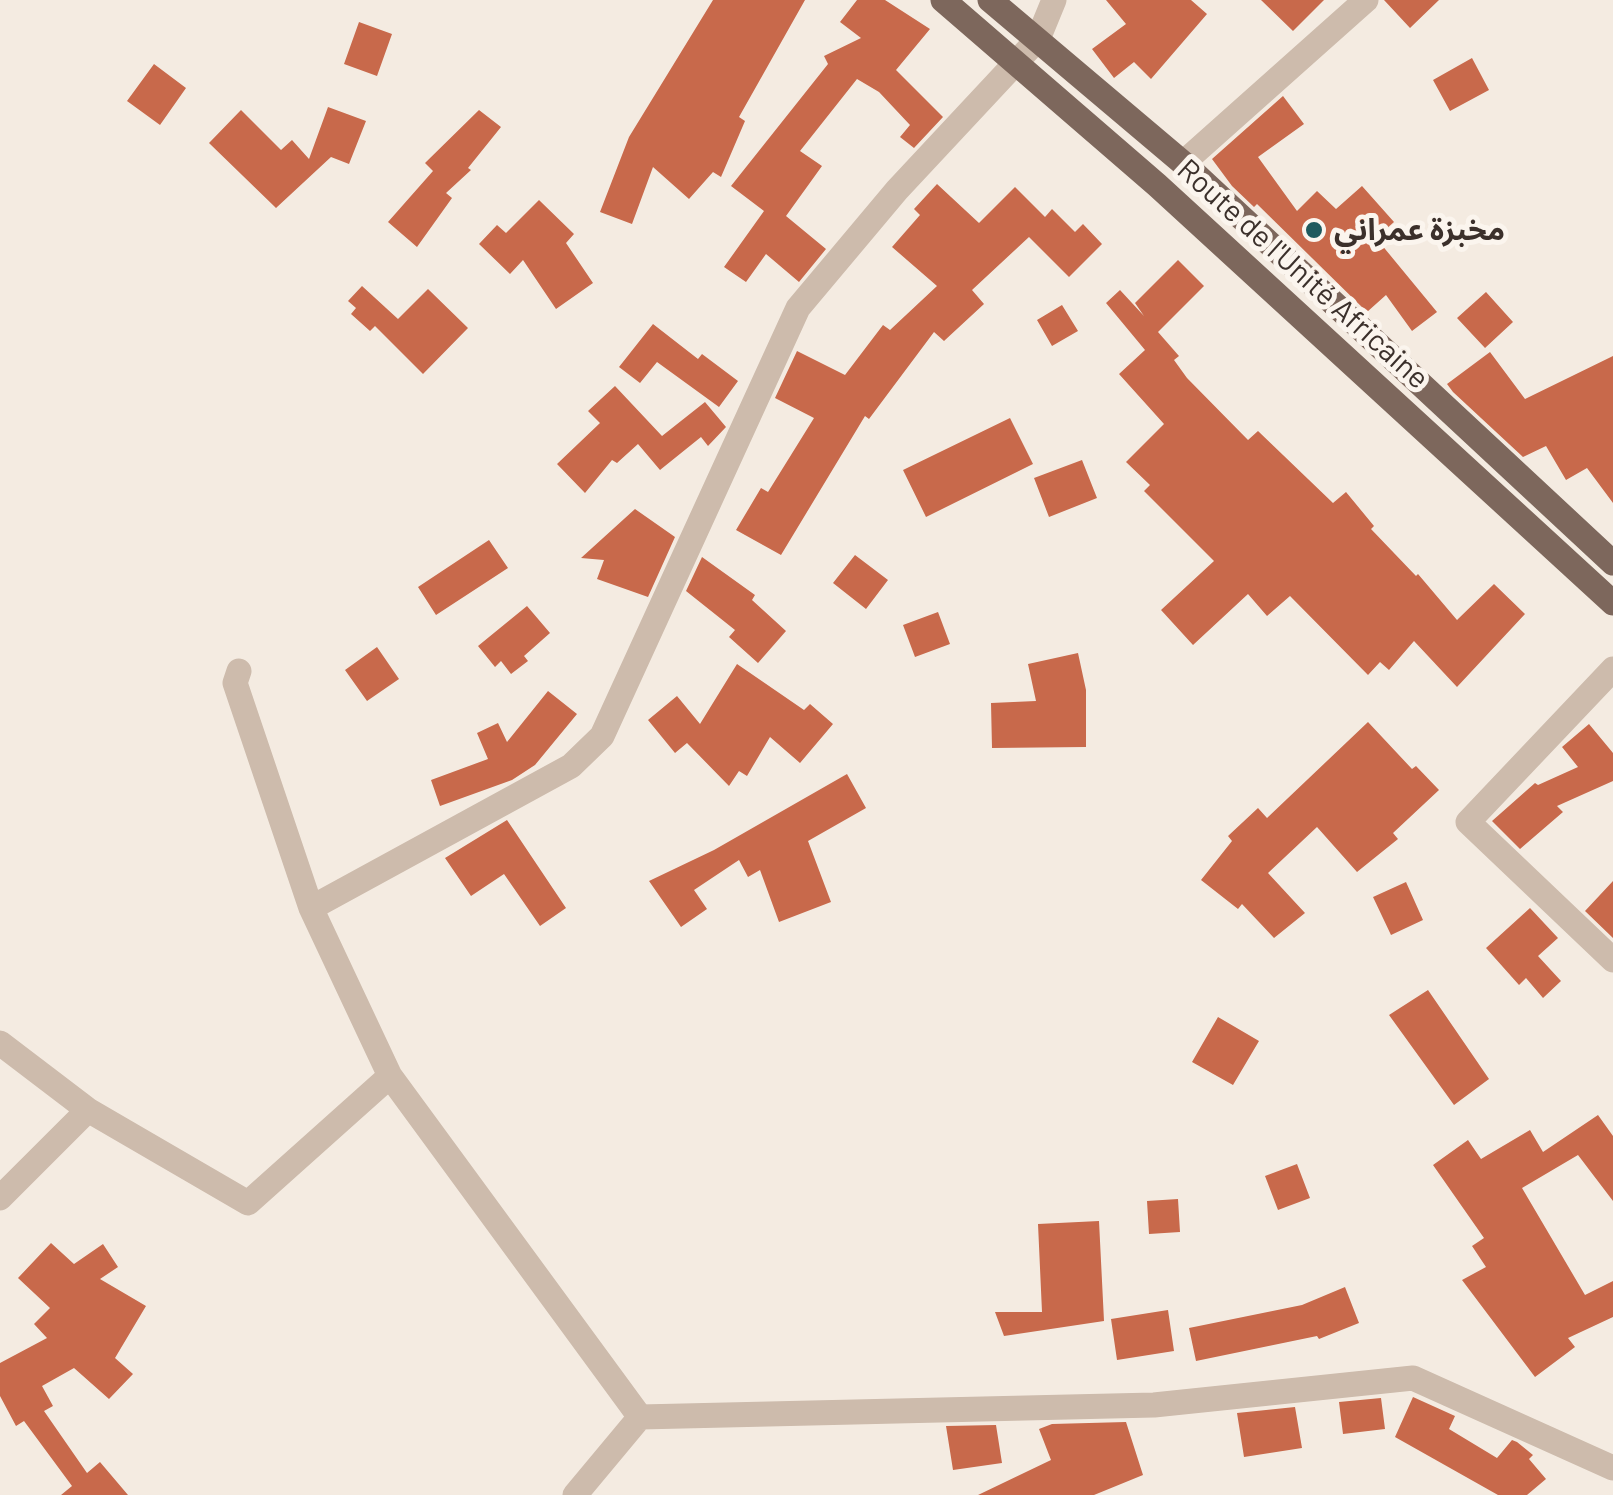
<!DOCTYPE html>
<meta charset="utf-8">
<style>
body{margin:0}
canvas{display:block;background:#f4ebe1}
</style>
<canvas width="1613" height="1495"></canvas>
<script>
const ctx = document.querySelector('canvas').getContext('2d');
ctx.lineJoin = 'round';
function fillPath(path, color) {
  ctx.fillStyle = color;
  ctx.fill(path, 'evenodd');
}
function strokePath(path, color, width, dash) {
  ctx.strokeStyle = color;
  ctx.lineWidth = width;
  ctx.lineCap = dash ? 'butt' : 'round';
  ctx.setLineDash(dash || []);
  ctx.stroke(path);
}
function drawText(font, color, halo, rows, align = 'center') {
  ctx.font = font + ' Barlow,"Noto Sans Arabic",sans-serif';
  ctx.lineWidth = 10;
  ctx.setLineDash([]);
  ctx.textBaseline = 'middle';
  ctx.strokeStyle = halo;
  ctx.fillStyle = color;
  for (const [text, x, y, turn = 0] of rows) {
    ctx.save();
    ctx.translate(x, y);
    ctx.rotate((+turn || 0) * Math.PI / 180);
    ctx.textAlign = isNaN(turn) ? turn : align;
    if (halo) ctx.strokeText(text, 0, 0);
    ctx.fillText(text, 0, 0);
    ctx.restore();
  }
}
fillPath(new Path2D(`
 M713,0H805L739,117L745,121L721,177L713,172L689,199L653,167L632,224L600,212L629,137Z
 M857,0H885L930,29L896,70L943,117L914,148L900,137L910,125L879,92L857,79L800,151L822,166L786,216L826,249L799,282L766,254L746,282L724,267L764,211L731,186L828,64L824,56L861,38L840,22Z
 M1106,0H1191L1207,14L1151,79L1134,62L1114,78L1092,49L1126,24Z
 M1261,0H1324L1293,31Z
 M1384,0H1439L1410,28Z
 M359,22L392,34L377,76L344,64Z
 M1472,58L1489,90L1450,111L1433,80Z
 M154,64L186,88L160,125L127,101Z
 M1283,96L1304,124L1258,157L1297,211L1317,191L1336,209L1362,186L1394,222L1376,238L1437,312L1412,331L1386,295L1367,312L1257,204L1254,207L1232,186L1212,159Z
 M328,107L366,121L349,164L331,157L276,208L209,143L241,110L281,150L292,140L309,159Z
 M479,110L501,127L468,168L471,170L446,193L452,198L417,247L388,222L433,171L425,163Z
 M937,184L979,223L1015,187L1045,217L1052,209L1075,232L1083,224L1102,244L1069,277L1029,237L972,290L984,304L944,341L934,332L869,419L865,416L781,555L736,530L761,488L768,492L814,418L775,398L797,351L845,375L883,325L890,330L937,286L892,247L920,215L914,209Z
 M539,200L574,234L566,243L593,283L556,309L523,260L510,274L479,244L497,225L506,233Z
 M1178,260L1204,286L1158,332L1179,356L1174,360L1187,378L1248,440L1258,431L1333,503L1346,492L1374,526L1371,529L1416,576L1418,574L1457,620L1494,584L1525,614L1457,687L1414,641L1389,670L1380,662L1368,675L1290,596L1267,616L1248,594L1193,645L1161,610L1214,561L1144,491L1150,485L1126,462L1164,424L1119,374L1145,350L1106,303L1120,290L1144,316L1135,303Z
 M362,286L398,319L428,289L468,328L423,374L375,326L370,331L351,314L356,308L348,301Z
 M1486,292L1513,322L1485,348L1457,318Z
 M1062,305L1078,331L1052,346L1037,320Z
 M653,324L698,359L702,354L738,381L719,407L657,362L640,383L619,367Z
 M1490,352L1525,399L1613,356V503L1587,468L1566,480L1546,446L1523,457L1453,392L1447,384Z
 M615,386L662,436L705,402L726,427L708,446L701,437L660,470L638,444L617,463L612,460L585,493L557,464L600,423L588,411Z
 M1010,418L1033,464L926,517L903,470Z
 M1082,460L1097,498L1049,517L1034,478Z
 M635,509L675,537L648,597L597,579L604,560L581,558Z
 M489,540L508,568L436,615L418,587Z
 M855,555L888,580L866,609L833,583Z
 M702,557L755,595L752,600L786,631L758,663L729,637L735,630L686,591Z
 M527,606L550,633L524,656L528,661L511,674L501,661L495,667L478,646Z
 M938,612L950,644L915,657L903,625Z
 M377,647L399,679L367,701L345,670Z
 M1078,653L1086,690V747L992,748L991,703L1036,701L1028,664Z
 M737,664L804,710L810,704L833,724L800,763L770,737L747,776L739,771L729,786L687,743L675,753L648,720L677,696L700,724Z
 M548,691L577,714L535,765L512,780L440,806L431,780L488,759L477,733L498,723L507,742Z
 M1368,722L1412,769L1416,766L1439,790L1393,833L1398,839L1357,872L1317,827L1268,873L1305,913L1274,938L1242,904L1238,909L1201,880L1232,841L1228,836L1258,808L1267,818Z
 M1589,724L1613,753V781L1557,806L1563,812L1520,849L1492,821L1535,783L1538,785L1578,767L1562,747Z
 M847,774L866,808L808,841L831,902L779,922L760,870L748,877L739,860L694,890L707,909L681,927L649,881L714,850Z
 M507,820L566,908L540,926L504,874L471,896L445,858Z
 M1613,881V938L1585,911Z
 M1406,882L1423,920L1391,935L1373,897Z
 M1530,908L1558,938L1538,956L1561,981L1543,998L1526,978L1519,985L1486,948Z
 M1428,990L1489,1079L1454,1105L1389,1015Z
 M1218,1017L1259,1041L1233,1085L1192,1062Z
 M1598,1115L1613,1136V1201L1578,1155L1522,1188L1585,1295L1613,1281V1317L1568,1338L1575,1347L1535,1377L1462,1280L1486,1267L1472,1246L1484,1238L1433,1165L1468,1140L1481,1159L1530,1130L1543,1152Z
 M1297,1164L1310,1198L1278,1210L1265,1176Z
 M1178,1199L1180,1232L1149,1234L1147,1201Z
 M1099,1221L1104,1321L1004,1336L995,1312H1042L1038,1224Z
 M51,1243L74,1264L103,1244L118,1267L100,1279L146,1306L115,1358L133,1374L109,1399L74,1368L42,1386L53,1406L44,1411L87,1473L100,1462L128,1495H61L72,1486L24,1421L16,1426L0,1396V1363L47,1338L34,1324L50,1308L18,1278Z
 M1345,1287L1359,1323L1319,1339L1317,1336L1196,1361L1189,1328L1302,1305Z
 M1168,1310L1174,1351L1117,1360L1111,1319Z
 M1413,1397L1455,1416L1449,1429L1497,1458L1512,1440L1517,1442L1533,1455L1529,1459L1546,1479L1527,1495H1498L1395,1437Z
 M1381,1398L1385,1429L1343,1434L1339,1402Z
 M1295,1407L1302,1448L1244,1457L1237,1413Z
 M1126,1422L1143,1475L1094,1495H978L1051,1460L1039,1429L1052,1424Z
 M996,1425L1002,1463L953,1470L946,1426Z`), '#c8694b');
strokePath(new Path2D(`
 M1183,163L1366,0
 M1613,669L1468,822L1613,960
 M239,671L235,683L311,908L390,1076L640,1417
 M311,908L571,766L602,736L798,308L897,190L1038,39L1054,0
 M0,1043L88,1110L248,1203L390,1076
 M0,1198L88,1110
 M575,1495L640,1417L1154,1405L1413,1378L1613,1468`), '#cdbbac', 25);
strokePath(new Path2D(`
 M943,0L1157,185L1613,603
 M990,0L1183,163L1613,563`), '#7d675c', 25);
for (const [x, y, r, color] of [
 [1314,230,10,"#1f5a5e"]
]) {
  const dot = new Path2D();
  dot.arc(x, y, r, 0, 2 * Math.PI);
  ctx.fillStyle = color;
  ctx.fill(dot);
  strokePath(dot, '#fbf5ee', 4);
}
drawText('bold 30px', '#3b302b', '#fbf5ee', [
 ["مخبزة عمراني",1334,230]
], 'left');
drawText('30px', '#3b302b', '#fbf5ee', [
 ["Route de l'Unité Africaine",1303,274,42]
]);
</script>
